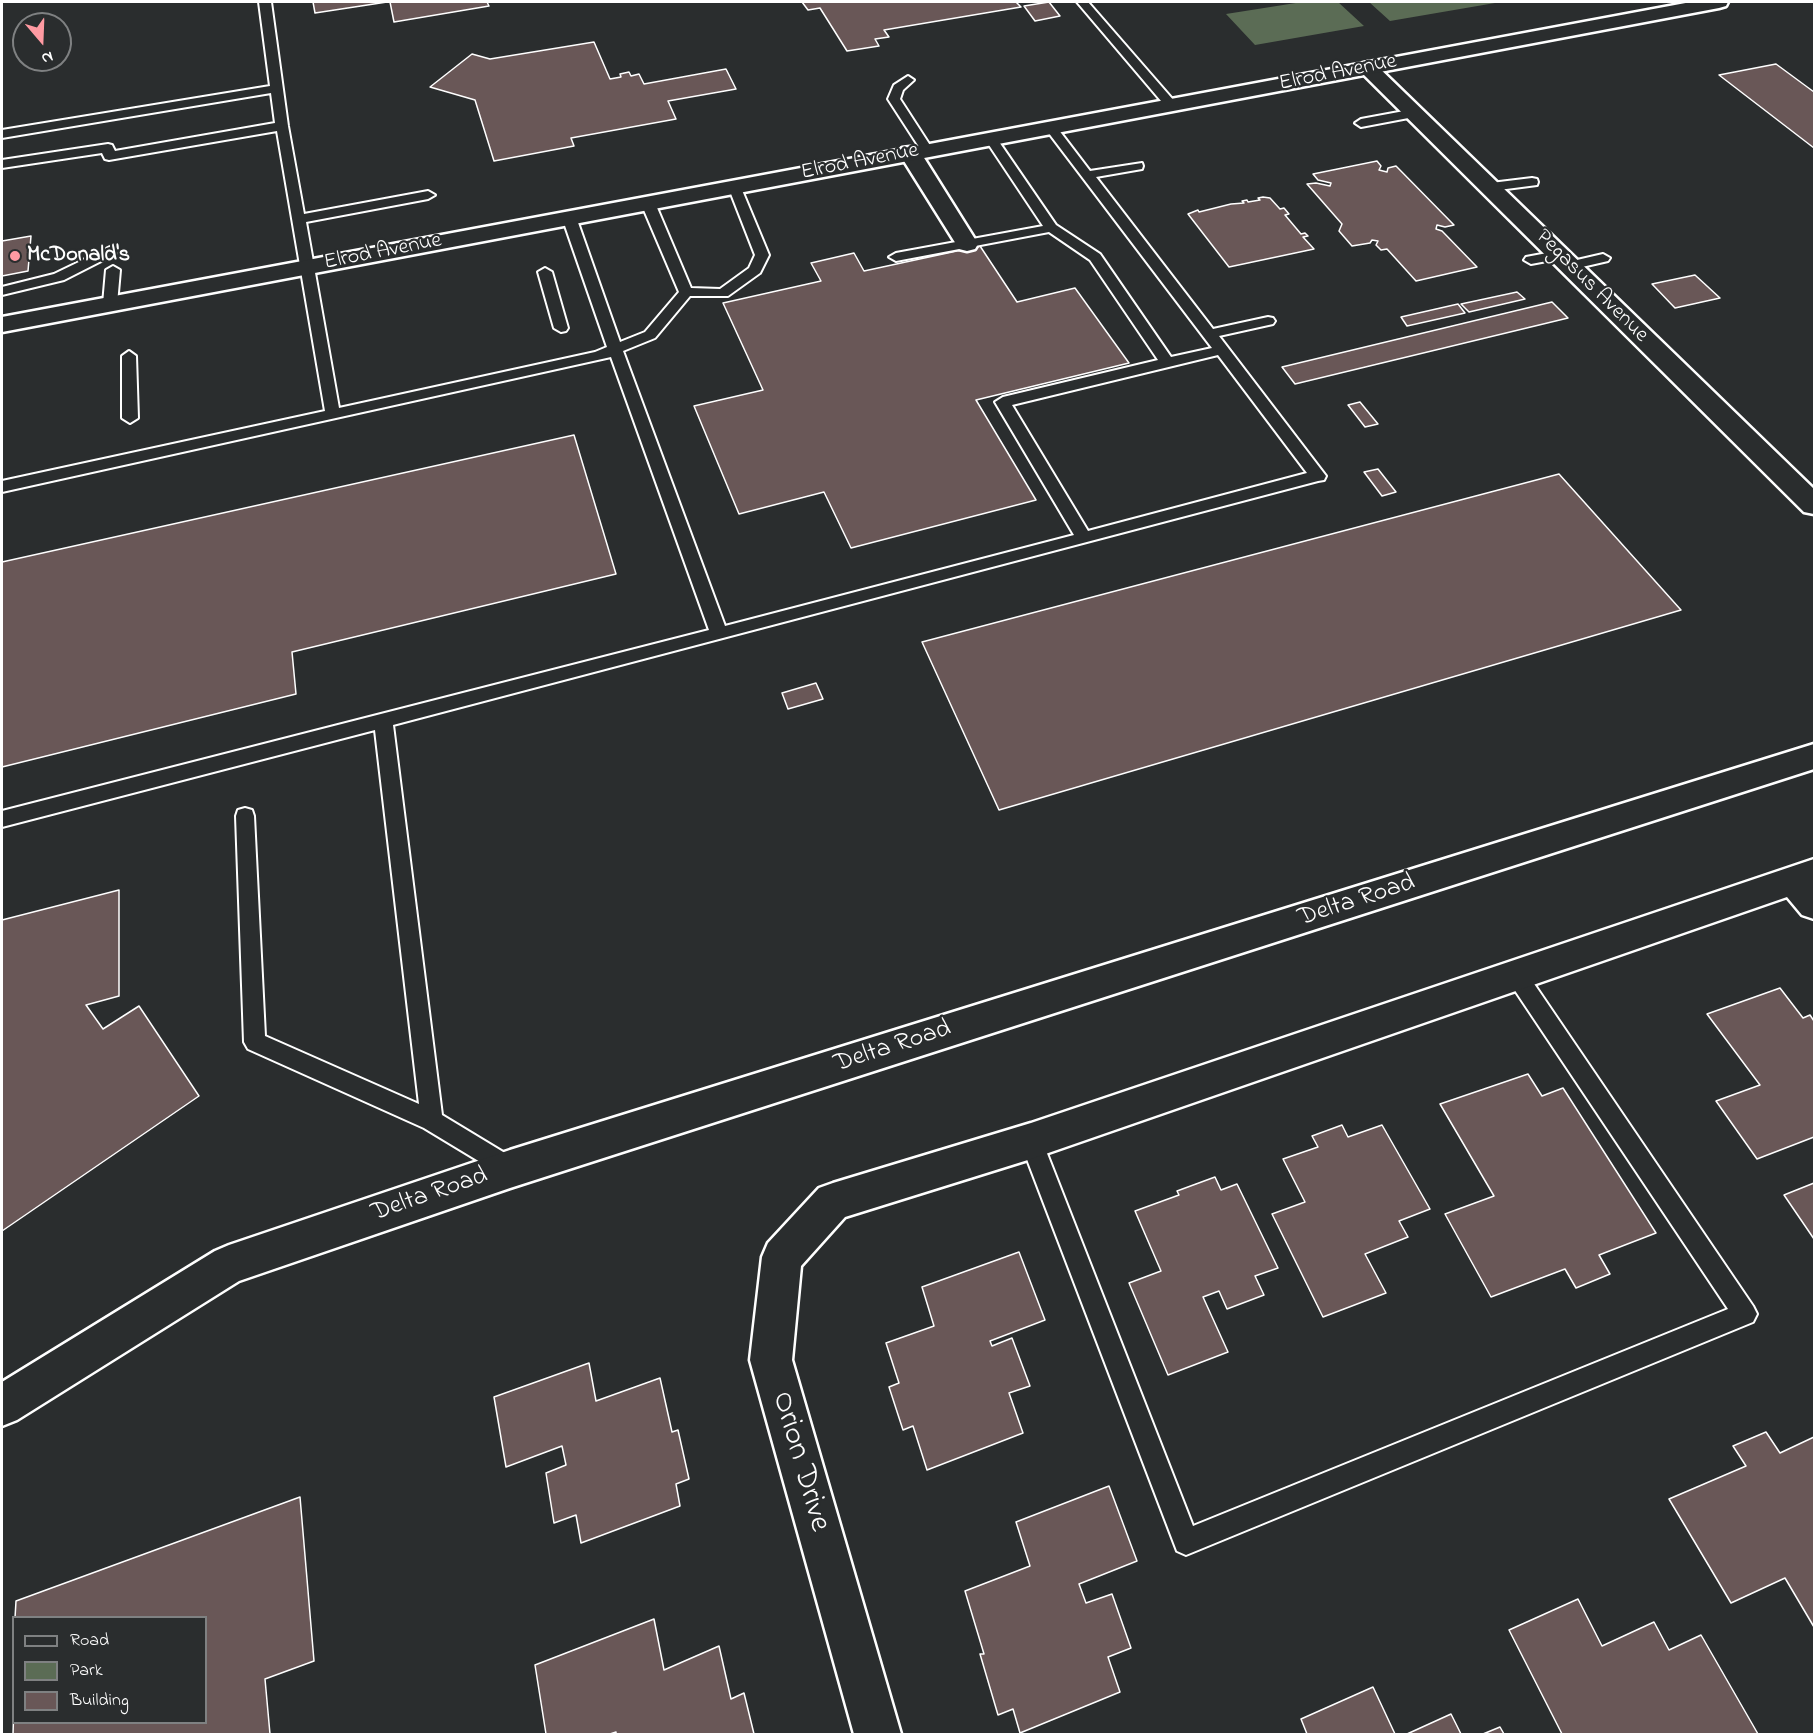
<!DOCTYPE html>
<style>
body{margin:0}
#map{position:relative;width:1816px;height:1736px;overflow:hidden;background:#2a2d2e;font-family:"Indie Flower",sans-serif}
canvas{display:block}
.frame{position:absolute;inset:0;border:3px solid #fff;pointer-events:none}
.legend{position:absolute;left:12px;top:1616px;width:195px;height:108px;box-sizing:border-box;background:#2a2d2e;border:2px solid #7f8182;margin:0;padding:8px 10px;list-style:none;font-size:18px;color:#fff}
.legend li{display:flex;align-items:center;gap:12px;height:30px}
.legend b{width:30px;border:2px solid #7f8182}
.north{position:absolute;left:12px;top:12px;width:60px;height:60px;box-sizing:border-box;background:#2a2d2e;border:2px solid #7f8182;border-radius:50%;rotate:161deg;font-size:16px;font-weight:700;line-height:24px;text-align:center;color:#fff}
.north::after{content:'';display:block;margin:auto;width:21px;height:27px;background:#ff9aa2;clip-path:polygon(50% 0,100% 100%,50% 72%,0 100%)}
</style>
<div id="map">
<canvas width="1816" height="1736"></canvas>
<div class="frame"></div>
<ul class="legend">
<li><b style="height:8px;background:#2a2d2e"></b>Road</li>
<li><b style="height:16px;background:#5b6c55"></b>Park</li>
<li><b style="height:16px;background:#695757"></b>Building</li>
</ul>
<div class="north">N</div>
</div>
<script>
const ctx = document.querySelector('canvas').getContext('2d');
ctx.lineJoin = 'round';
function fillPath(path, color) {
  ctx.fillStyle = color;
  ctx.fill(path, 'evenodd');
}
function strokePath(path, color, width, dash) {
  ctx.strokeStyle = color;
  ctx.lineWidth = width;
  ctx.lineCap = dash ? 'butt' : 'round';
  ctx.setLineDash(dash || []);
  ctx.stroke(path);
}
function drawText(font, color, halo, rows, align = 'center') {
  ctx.font = font + ' "Indie Flower",sans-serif';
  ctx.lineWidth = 4.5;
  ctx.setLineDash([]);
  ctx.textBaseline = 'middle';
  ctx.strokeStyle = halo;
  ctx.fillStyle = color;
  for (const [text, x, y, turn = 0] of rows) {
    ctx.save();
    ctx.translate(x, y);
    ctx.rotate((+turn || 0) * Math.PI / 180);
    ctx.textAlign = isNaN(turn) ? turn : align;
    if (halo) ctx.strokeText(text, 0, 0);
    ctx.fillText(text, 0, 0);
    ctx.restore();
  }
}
fillPath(new Path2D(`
 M1302,2H1338L1364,26L1255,45L1226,14Z
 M1369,2H1493L1495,3L1390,21Z`), '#5b6c55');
const building = new Path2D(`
 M313,2H387L315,13Z
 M390,2H487L489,6L394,22Z
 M802,2H1016L1021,7L884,30L889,37L875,39L879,46L847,51L820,8L808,10Z
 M1049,2L1060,16L1035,21L1024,6Z
 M594,42L610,79L621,77L620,74L629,72L631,76L639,74L644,84L726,69L736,89L668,101L676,119L571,138L574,146L494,161L475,100L430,87L472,54L490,59Z
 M1776,64L1814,92V148L1719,75Z
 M1377,161L1381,166L1379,170L1387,172L1388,168L1396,166L1454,225L1445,227L1437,225L1436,229L1442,231L1477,267L1416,281L1387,249L1381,250L1376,245L1378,241L1372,240L1370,243L1352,246L1339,231L1342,224L1307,184L1316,183L1330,186L1331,183L1318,180L1313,174Z
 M1263,197L1270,198L1280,209L1284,208L1289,214L1285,215L1301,234L1305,233L1308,236L1303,237L1314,249L1229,267L1188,214L1198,210L1199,212L1231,204L1244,203L1242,201L1247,200L1248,202L1260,200L1258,198Z
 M31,236L28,271L2,276V241Z
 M980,246L1017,302L1075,288L1129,363L976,400L1036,500L851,548L824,492L739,514L694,406L763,390L723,303L821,281L811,263L854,253L864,271Z
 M1695,275L1720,298L1675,308L1652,284Z
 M1517,292L1525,299L1469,312L1461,304Z
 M1552,302L1568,318L1295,384L1282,367Z
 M1458,304L1465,313L1407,326L1401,317Z
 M1360,402L1378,424L1365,427L1348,405Z
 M574,435L616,574L292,652L296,694L2,767V562Z
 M1378,469L1396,492L1382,496L1364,472Z
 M1559,474L1681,610L999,810L922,642Z
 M816,683L823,699L788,709L782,693Z
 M119,890V996L86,1005L103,1029L139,1006L199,1096L2,1231V920Z
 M1780,988L1803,1018L1810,1015L1814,1021V1137L1757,1159L1716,1101L1760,1085L1707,1014Z
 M1528,1074L1542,1096L1563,1088L1656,1233L1599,1255L1610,1274L1576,1288L1565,1269L1491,1297L1445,1214L1494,1196L1440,1104Z
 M1342,1125L1348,1137L1382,1125L1430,1209L1399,1221L1408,1237L1365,1254L1386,1293L1323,1317L1272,1214L1305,1202L1283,1159L1318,1147L1312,1136Z
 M1215,1177L1221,1190L1237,1184L1278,1268L1255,1276L1264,1295L1227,1309L1219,1291L1203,1297L1228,1352L1168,1375L1129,1283L1161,1271L1135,1211L1179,1195L1177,1191Z
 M1814,1183V1239L1784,1195Z
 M1019,1252L1045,1320L990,1341L992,1346L1012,1338L1030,1386L1009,1393L1023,1433L927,1470L913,1426L903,1430L889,1387L899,1383L886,1343L934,1326L922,1287Z
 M589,1363L596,1401L660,1378L672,1432L678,1430L689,1479L676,1484L680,1506L581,1543L576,1515L554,1523L546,1473L566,1465L562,1446L506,1467L494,1397Z
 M1766,1432L1780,1453L1814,1437V1627L1785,1578L1731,1603L1669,1499L1746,1466L1733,1446Z
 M1109,1486L1137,1561L1079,1584L1086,1603L1112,1594L1131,1648L1108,1657L1120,1692L1020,1733L1013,1709L998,1715L980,1654H984L965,1591L1030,1566L1016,1522Z
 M300,1497L314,1661L265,1679L270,1734H13L14,1703V1722H206V1618H15L16,1601Z
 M1578,1599L1602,1646L1654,1622L1669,1650L1701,1635L1758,1734H1562L1509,1630Z
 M654,1619L664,1670L719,1646L731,1699L744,1693L754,1734H616V1732L610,1734H546L535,1665Z
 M1373,1687L1395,1734H1307L1301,1719Z
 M1451,1714L1461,1734H1407Z
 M1500,1727L1504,1734H1483Z`);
fillPath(building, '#695757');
strokePath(building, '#fff', 1.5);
const lane = new Path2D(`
 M259,2H271L288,126L304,214L428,191L435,195L428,199L306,222L339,408L595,352L607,347L562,217L564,214H574L576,217L620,342L645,332L679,292L641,203L648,199L655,203L691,288L720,289L749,268L755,255L728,186L729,183H739L769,255L760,273L728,296H690L655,338L623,351L725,626L1074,535L995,402L1003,397L1158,360L1090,260L1049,232L896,261L889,257L896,253L1043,226L985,139L987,136H995L1056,225L1100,254L1171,357L1212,348L1045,128L1047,125H1055L1090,171L1142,163L1143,166L1142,169L1096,177L1213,329L1268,317L1273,318L1275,321L1273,324L1219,336L1326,476L1324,480L1318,481L393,725L442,1115L518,1161L521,1169L518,1177L510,1180L424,1128L248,1049L244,1042L236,816L238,810L245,808L252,810L254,816L265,1036L419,1104L375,730L2,827V811L709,630L611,357L2,492V481L325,411L277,131L109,160L105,159L102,153L2,168V160L108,144L112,145L115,151L275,123L271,93L2,138V130L270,86ZM1218,355L1307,473L1088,531L1012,405Z
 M1077,2H1088L1175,102V108H1167Z
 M908,76L914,80L903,90L900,99L933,150L931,153H923L888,99L894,85Z
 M1415,109L1419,110V116L1361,127L1355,123L1361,119Z
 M1532,178L1537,179L1538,182L1537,185L1491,191L1485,187L1491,183Z
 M112,246L119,250L117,253L64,280L2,295V287L54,274Z
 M1558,251L1565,255L1563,258L1531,264L1524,260L1526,257Z
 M1603,254L1610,258L1608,261L1569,270L1562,266L1564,263Z
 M113,266L120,270L117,304L110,308L103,304L106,270Z
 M545,268L552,272L568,328L566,331L561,332L554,328L538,272Z
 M129,351L136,356L138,418L130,423L122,418V356Z
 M1517,967L1524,969L1753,1306L1757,1314L1753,1322L1186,1555L1177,1551L1020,1141L1023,1133L1031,1130L1039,1133L1193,1526L1728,1309L1510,983L1507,976L1510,969Z`);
const street = new Path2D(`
 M1368,62L1375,64L1814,489V514L1804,512L1361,72L1358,68L1361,64Z
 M910,147L918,148L921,153L978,244L975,249L967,251L959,249L956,244L899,153L902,148Z
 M1814,744V769L510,1188L239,1281L17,1420L2,1426V1382L215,1251L229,1245L510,1150Z
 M1814,859V919L1802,915L1787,897L1031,1159L845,1217L801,1266L792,1360L901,1734H854L750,1360L762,1257L768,1243L819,1188L833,1183L1031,1123Z`);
const secondary = new Path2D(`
 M1691,2H1728L1726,6L1719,8L2,332V317Z`);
strokePath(lane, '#fff', 4);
strokePath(street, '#fff', 5);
strokePath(secondary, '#fff', 5);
fillPath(lane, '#2a2d2e');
fillPath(street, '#2a2d2e');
fillPath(secondary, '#2a2d2e');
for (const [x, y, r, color] of [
 [15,256,6,"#ff9aa2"]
]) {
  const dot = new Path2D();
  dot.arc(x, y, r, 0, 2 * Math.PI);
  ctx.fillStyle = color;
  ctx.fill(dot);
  strokePath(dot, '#2a2d2e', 2);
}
drawText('22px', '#fff', '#2a2d2e', [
 ["Elrod Avenue",1338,74,-11],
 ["Elrod Avenue",860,163,-11],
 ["Elrod Avenue",383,253,-11],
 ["Pegasus Avenue",1591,287,45]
]);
drawText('bold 22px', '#fff', '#2a2d2e', [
 ["McDonald's",27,256]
], 'left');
drawText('26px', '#fff', '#2a2d2e', [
 ["Delta Road",1357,902,-18],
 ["Delta Road",893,1048,-18],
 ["Delta Road",430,1196,-19]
]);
drawText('32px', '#fff', '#2a2d2e', [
 ["Orion Drive",799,1462,74]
]);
</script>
